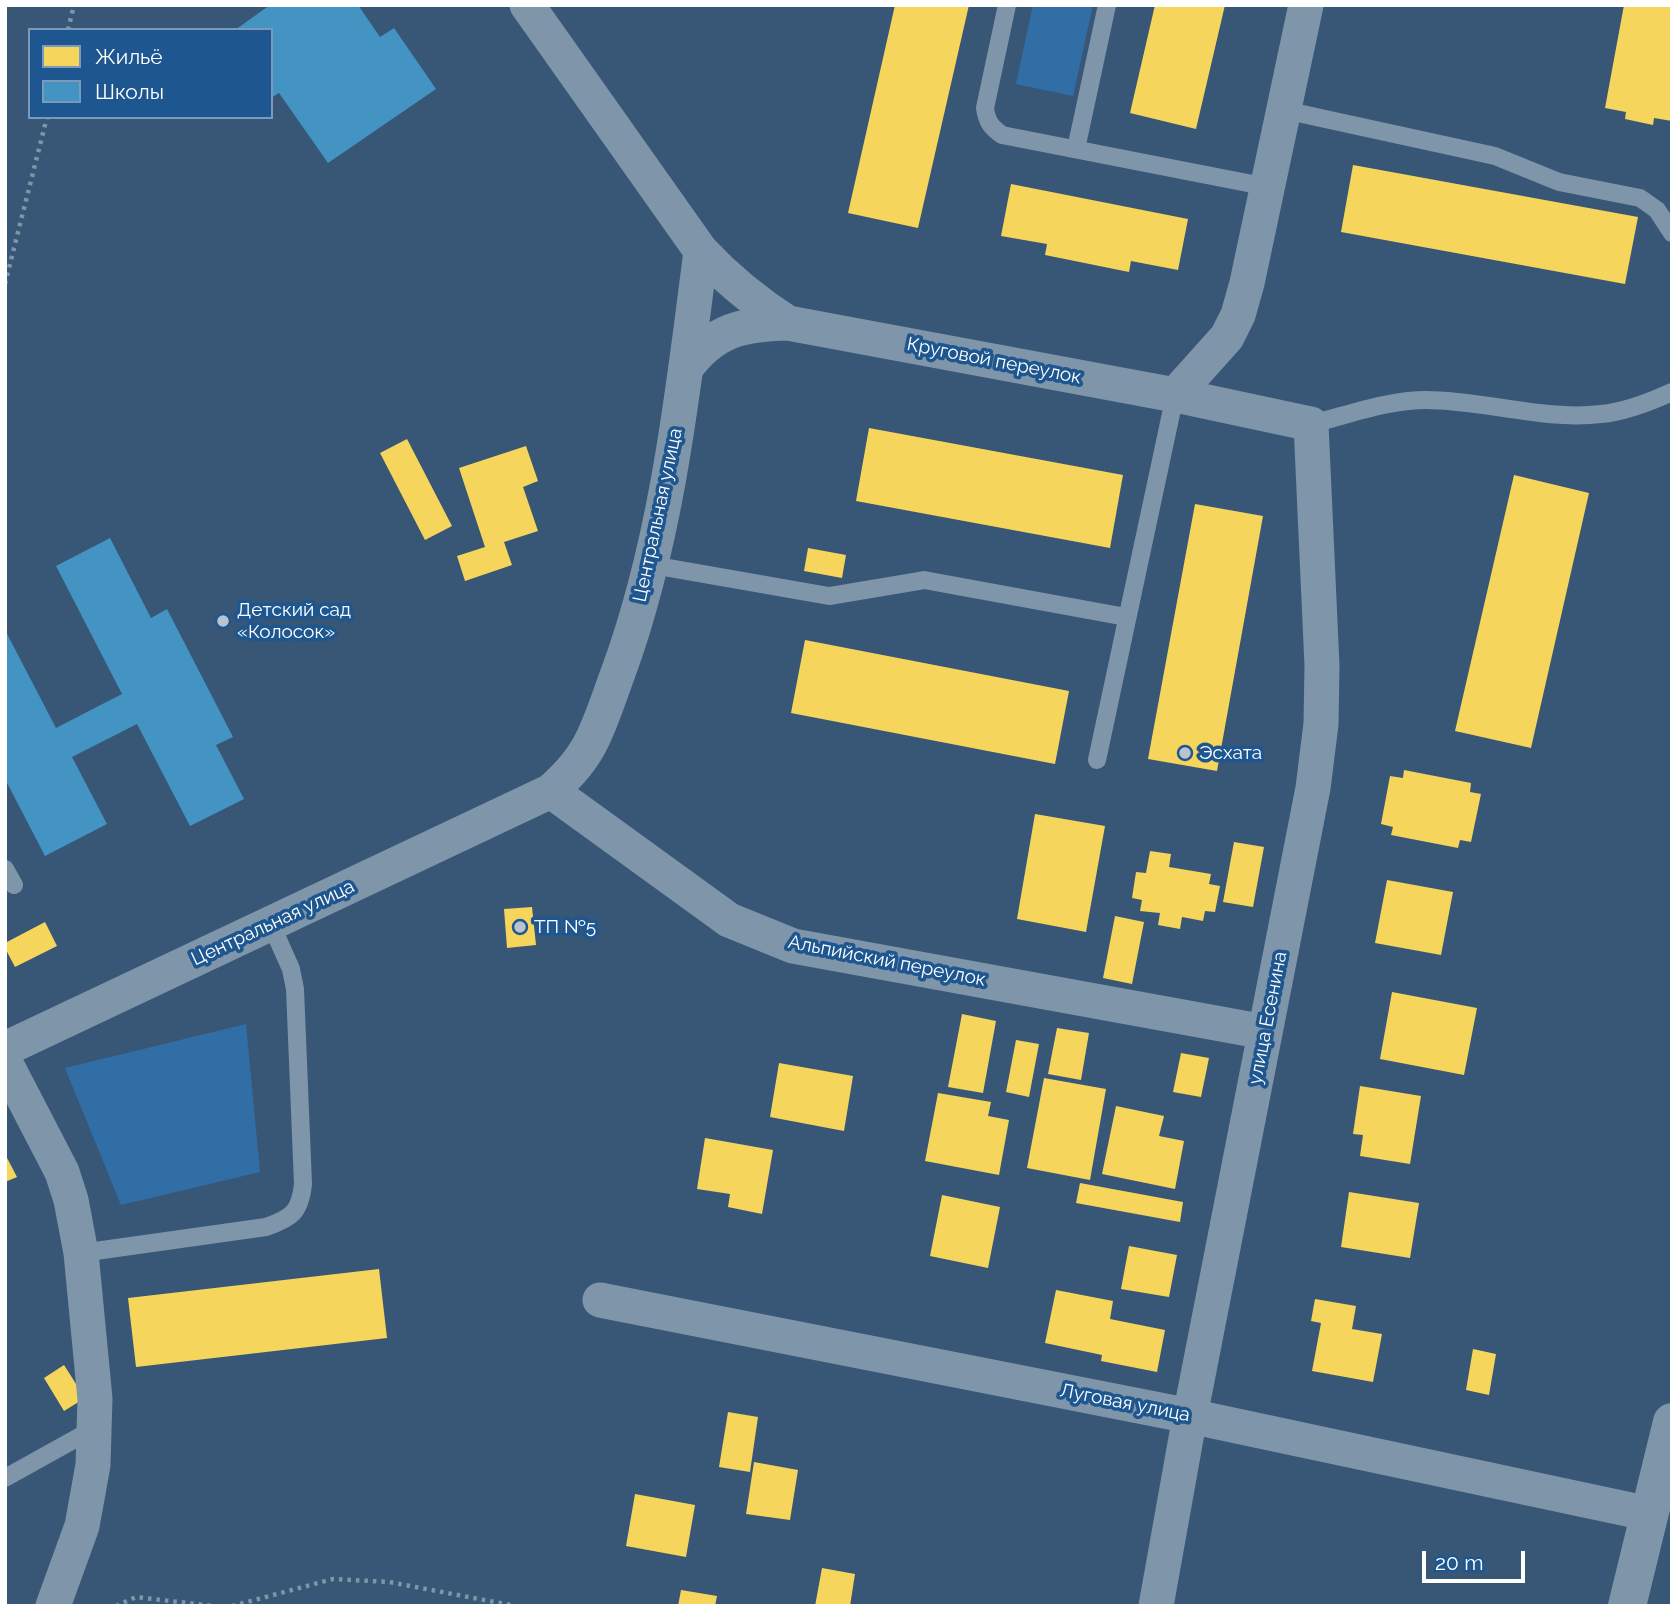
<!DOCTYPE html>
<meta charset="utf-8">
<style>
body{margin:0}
#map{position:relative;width:1677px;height:1611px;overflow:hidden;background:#385776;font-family:Raleway,sans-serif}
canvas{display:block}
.frame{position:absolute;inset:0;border:7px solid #fff;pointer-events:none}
.legend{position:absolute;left:28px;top:28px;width:245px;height:91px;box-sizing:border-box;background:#1e5790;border:2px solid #789abc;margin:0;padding:9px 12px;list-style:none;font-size:21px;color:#fff}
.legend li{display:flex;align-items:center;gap:14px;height:35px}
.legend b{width:35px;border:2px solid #789abc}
.scale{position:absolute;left:1422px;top:1551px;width:103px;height:32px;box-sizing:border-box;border:4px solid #fff;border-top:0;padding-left:9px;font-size:21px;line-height:24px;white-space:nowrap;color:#fff;-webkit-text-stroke:5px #1e5790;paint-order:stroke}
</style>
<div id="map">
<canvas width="1677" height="1611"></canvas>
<div class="frame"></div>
<ul class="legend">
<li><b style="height:19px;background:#f6d55c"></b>Жильё</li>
<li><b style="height:19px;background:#4393c3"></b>Школы</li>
</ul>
<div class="scale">20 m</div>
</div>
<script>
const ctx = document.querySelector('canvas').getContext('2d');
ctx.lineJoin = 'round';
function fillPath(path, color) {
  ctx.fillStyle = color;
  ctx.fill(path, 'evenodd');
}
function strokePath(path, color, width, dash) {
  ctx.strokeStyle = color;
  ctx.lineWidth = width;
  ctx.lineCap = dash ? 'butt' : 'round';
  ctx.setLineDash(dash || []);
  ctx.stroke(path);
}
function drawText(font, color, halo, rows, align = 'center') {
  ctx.font = font + ' Raleway,sans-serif';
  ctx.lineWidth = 7;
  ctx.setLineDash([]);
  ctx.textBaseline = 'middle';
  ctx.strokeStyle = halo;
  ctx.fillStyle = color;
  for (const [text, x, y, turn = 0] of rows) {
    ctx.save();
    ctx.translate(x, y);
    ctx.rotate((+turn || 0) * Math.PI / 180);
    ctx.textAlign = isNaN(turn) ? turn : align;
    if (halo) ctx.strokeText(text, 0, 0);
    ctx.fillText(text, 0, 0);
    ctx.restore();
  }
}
fillPath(new Path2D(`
 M1033,5H1093L1073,96L1016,84Z
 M246,1024L260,1172L121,1205L65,1068Z`), '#326ea6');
fillPath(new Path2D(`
 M895,5H969L918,228L848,213Z
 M1155,5H1225L1196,129L1130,113Z
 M1624,5H1672V121L1654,118L1653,125L1625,119L1626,112L1605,108Z
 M1353,165L1638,217L1625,284L1341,232Z
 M1011,184L1188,219L1178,270L1131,261L1129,272L1045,255L1047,244L1001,236Z
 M869,428L1123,475L1110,548L856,501Z
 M407,439L452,526L425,540L380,453Z
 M526,446L538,481L523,487L538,531L504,542L512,565L465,581L457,556L485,547L459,468Z
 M1514,475L1589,493L1531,748L1455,731Z
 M1195,504L1263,516L1217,771L1148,759Z
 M808,548L846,555L842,578L804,571Z
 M805,640L1069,691L1055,764L791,713Z
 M1404,770L1471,783L1470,792L1481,794L1471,842L1460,840L1458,848L1391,835L1393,827L1381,824L1390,776L1403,778Z
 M1035,814L1105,826L1086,932L1017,919Z
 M1234,842L1264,847L1253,907L1223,902Z
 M1150,851L1171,854L1169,867L1211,874L1209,884L1220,886L1215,912L1205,911L1203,921L1182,917L1180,929L1158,925L1160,913L1140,911L1142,900L1132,898L1136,872L1146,873Z
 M1387,880L1453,892L1441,955L1375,943Z
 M532,907L536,945L507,948L504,909Z
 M1115,916L1144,922L1132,984L1103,978Z
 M45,922L57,946L15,967L5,948V943Z
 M1392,992L1477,1008L1464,1075L1380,1059Z
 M962,1014L996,1021L983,1093L948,1087Z
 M1057,1028L1089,1033L1081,1080L1048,1074Z
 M1016,1040L1039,1044L1029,1097L1006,1092Z
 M1181,1053L1209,1058L1201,1097L1173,1092Z
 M779,1063L853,1076L844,1131L770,1117Z
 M1044,1078L1106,1089L1090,1180L1027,1168Z
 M1360,1086L1421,1096L1410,1164L1360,1156L1363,1135L1353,1134Z
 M938,1093L991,1102L988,1116L1009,1120L999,1175L925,1161Z
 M1116,1106L1164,1116L1159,1136L1184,1141L1175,1189L1102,1174Z
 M705,1138L773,1150L762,1214L728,1207L730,1194L697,1189Z
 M5,1154L17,1177L5,1182Z
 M1080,1183L1183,1202L1180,1222L1076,1203Z
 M1349,1192L1419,1203L1410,1258L1341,1247Z
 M942,1195L1000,1207L988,1268L930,1256Z
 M1129,1246L1177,1255L1169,1297L1121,1289Z
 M379,1269L387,1338L136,1367L128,1298Z
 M1056,1290L1113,1301L1110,1319L1165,1330L1157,1372L1101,1361L1102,1355L1045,1343Z
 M1315,1299L1356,1306L1352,1329L1382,1334L1373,1382L1312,1371L1321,1323L1311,1321Z
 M1473,1349L1496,1354L1489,1395L1466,1390Z
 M64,1365L85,1398L64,1411L44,1378Z
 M728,1412L758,1417L750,1472L719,1467Z
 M754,1462L798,1470L790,1520L746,1514Z
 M635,1494L695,1505L686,1557L626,1546Z
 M822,1568L855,1574L850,1606H815Z
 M681,1590L717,1596L715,1606H678Z`), '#f6d55c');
fillPath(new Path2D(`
 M270,5H358L380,37L394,28L436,89L328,163L279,93L271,98V30H235Z
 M110,538L151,618L167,609L233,737L216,745L244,799L190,826L137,724L72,757L107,824L45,856L5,779V630L56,728L122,694L56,566Z`), '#4393c3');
strokePath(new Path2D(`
 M68,30L74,5
 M5,284L47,117
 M116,1606L136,1597L213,1606
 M232,1606L333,1579L389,1582L516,1606`), '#7f95a9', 4.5, [3.5, 5]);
strokePath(new Path2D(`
 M1007,5L985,108C987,122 991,127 1002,135L1268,187
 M1284,110L1495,156L1559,182L1640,198L1657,210L1672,233
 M1076,149L1107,5
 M1311,424C1348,415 1388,400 1426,400C1484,400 1543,421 1601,414C1625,412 1650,402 1672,392
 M652,565L829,596L924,580L1126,617
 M1097,760L1175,395
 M5,869L14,885
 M81,1253L266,1227C292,1218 300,1212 303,1184L295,989L291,969L271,924
 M5,1478L95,1428`), '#7f95a9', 18);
strokePath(new Path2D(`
 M527,5L701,251C728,280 755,302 788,323L1175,395L1311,424L1322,666L1321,724L1313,788L1190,1416L1156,1606
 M686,368C714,330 742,324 788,323
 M1175,395L1227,337L1238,315L1247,283L1306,5
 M551,791L729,920L793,946L1265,1032
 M5,1049L551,791C566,777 579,764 589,746C601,724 609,697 618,673C667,540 683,391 701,251
 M5,1062L62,1172L71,1200L81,1253L95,1399L93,1465L82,1526L53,1606
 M600,1300L1190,1416L1650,1514`), '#7f95a9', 35);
strokePath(new Path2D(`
 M1627,1606L1672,1422`), '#7f95a9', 38);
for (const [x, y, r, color] of [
 [223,621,7,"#b9c4cf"],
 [1185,753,7,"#b9c4cf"],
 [520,927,7,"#b9c4cf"]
]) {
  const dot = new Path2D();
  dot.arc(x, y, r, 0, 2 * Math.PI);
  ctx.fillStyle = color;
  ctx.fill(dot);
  strokePath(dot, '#1e5790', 2.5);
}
drawText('19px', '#fff', '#1e5790', [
 ["Круговой переулок",994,361,11],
 ["Центральная улица",658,515,-78],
 ["Центральная улица",273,923,-25],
 ["Альпийский переулок",887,961,11],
 ["улица Есенина",1268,1018,-79],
 ["Луговая улица",1125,1403,11]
]);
drawText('19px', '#fff', '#1e5790', [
 ["Детский сад",237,610],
 ["«Колосок»",237,632],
 ["Эсхата",1199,753],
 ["ТП №5",534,927]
], 'left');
</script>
